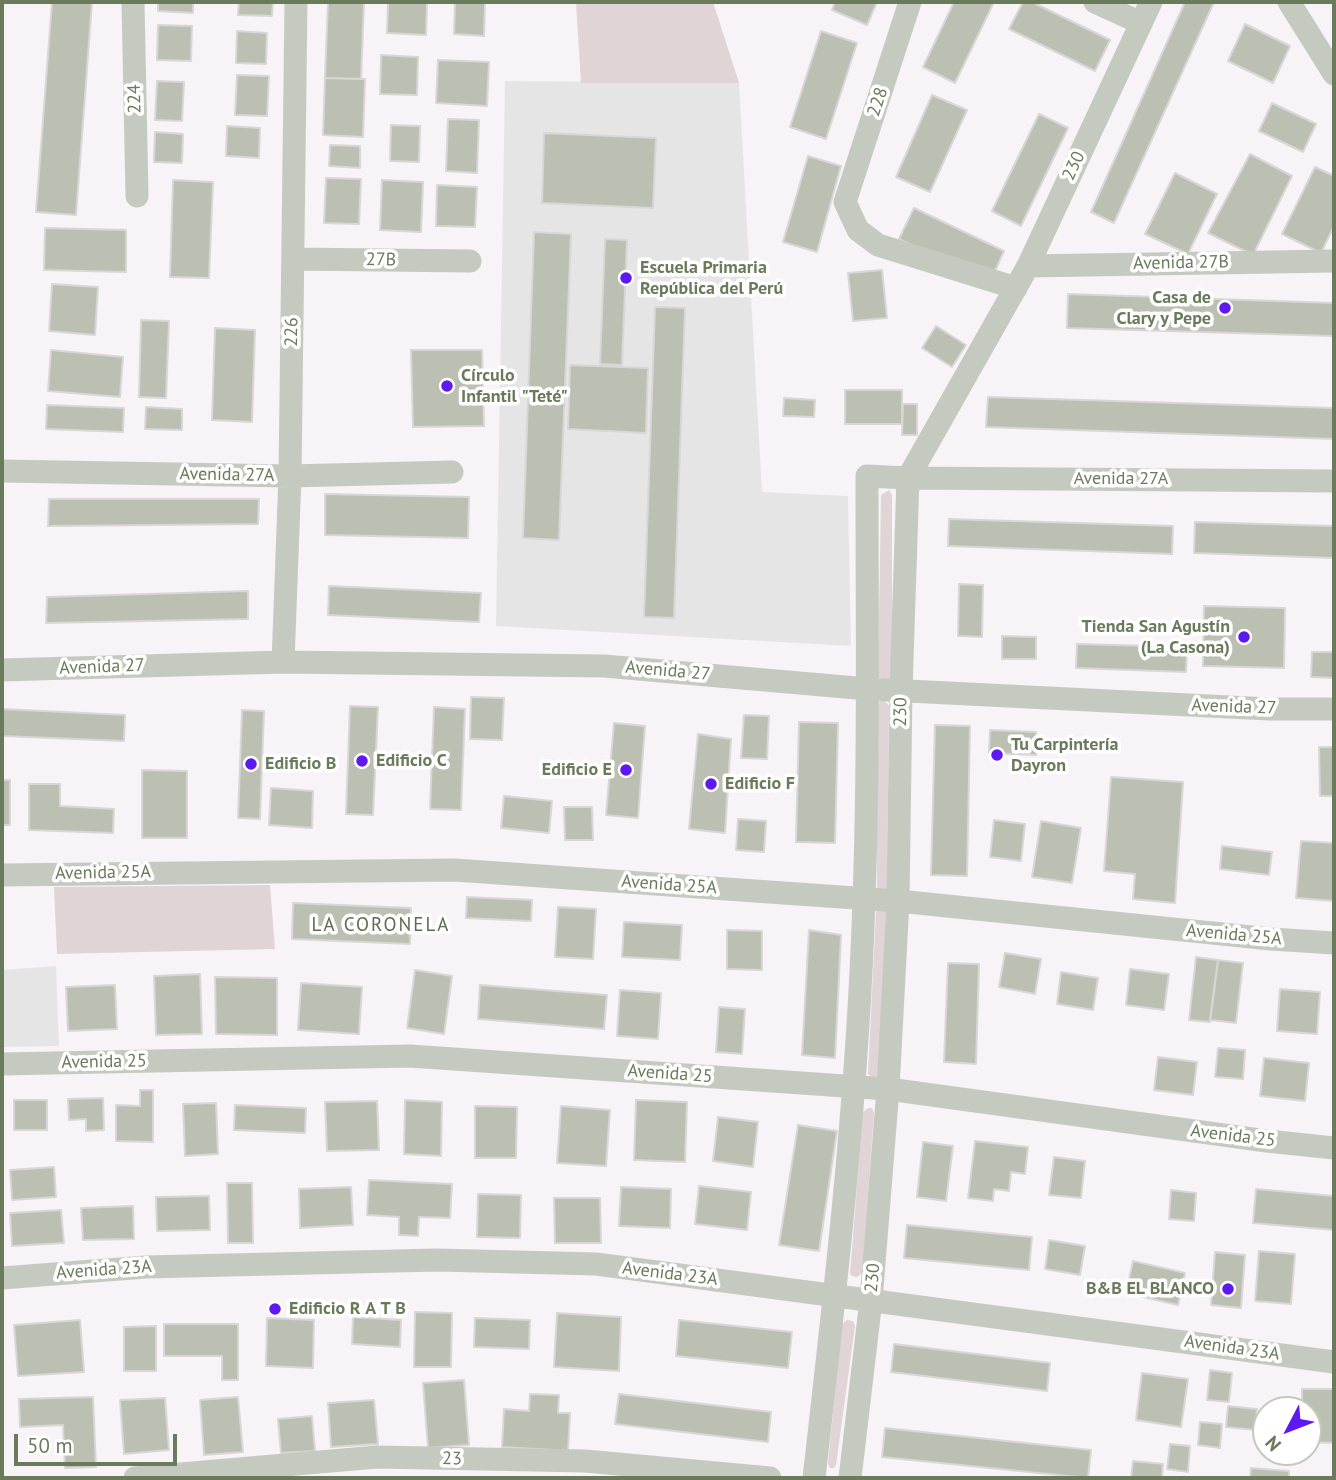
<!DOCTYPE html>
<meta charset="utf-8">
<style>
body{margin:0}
#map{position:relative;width:1336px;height:1480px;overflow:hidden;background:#f7f3f7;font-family:"PT Sans",sans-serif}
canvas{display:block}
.frame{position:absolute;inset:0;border:4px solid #6a7b5b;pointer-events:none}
.north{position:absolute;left:1252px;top:1396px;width:70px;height:70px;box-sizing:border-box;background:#fff;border:2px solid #c3cabd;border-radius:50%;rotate:228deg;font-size:19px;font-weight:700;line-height:28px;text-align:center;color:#6a7b5b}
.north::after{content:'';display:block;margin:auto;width:24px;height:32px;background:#5e18f2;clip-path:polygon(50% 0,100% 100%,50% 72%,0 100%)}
.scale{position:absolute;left:14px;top:1434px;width:163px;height:32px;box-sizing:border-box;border:4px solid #6a7b5b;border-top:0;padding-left:9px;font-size:21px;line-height:24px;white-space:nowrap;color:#6a7b5b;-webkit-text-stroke:5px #fff;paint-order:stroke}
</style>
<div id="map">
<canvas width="1336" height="1480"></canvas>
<div class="frame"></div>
<div class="north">N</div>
<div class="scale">50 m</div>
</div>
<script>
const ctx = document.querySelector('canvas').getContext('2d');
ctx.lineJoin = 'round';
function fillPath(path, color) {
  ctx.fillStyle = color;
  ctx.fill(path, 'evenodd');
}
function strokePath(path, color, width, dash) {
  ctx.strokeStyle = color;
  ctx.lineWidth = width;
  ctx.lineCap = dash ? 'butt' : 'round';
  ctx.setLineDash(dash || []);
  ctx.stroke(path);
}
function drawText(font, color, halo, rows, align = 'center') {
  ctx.font = font + ' "PT Sans",sans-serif';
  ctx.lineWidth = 7;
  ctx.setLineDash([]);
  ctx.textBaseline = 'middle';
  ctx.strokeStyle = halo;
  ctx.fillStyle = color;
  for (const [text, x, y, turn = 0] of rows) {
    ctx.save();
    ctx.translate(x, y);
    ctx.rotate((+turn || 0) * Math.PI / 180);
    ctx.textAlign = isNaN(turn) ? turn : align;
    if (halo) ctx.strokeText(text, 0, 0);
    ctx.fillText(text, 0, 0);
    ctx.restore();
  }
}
fillPath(new Path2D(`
 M505,81L739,83L762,492L848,496L851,646L496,626Z
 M56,966L59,1046L2,1047V970Z`), '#e6e5e5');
fillPath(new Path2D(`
 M576,2H713L739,83H581Z
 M889,490L892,495V678L888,681L878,677L881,495Z
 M881,701H885L889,706L887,889L880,891L877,888V705Z
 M270,885L275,949L57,954L54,887Z
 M880,908L886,910L881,1076L876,1080L868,1074L876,912Z
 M868,1108H872L874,1113L862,1273L857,1277L852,1276L850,1273L863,1112Z
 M847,1320L853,1321L855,1326L836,1465L834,1468H830L828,1463L842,1324Z`), '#e0d4d7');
const building = new Path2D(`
 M52,2H92L76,215L36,212Z
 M158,2H193V13L158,11Z
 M239,2H273L272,16L238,15Z
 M328,2H364L361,79L325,78Z
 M388,2H427L426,35L387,33Z
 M455,2H485L484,36L454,34Z
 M835,2H877L867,25L832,10Z
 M954,2H994L955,83L923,67Z
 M1023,2H1032L1110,40L1095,71L1009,29Z
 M1185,2H1214L1114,223L1091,212Z
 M1245,24L1290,46L1273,83L1228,61Z
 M158,25L192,26L191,61L157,60Z
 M237,31L267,33L266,64L236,63Z
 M821,31L857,43L826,139L790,127Z
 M381,55L418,57L417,95L380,94Z
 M438,60L489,62L487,106L436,103Z
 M237,75L269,76L267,116L235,115Z
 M325,78L365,79L363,137L323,135Z
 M157,81L184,82L182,121L155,120Z
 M932,95L967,110L930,192L896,177Z
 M1272,103L1316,124L1303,152L1259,131Z
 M1039,114L1068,128L1021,226L992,211Z
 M448,119L479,120L477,173L446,171Z
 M391,125L420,126L419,162L390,161Z
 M227,126L260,128L259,158L226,156Z
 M155,132L183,134L182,163L154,162Z
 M544,133L656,138L653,208L542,203Z
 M330,145L360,146V168L329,166Z
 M1250,154L1292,176L1253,255L1208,233Z
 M808,156L841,166L817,252L783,242Z
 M1315,167L1334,176V226L1321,253L1282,234Z
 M1175,173L1217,194L1188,254L1145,234Z
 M326,178L361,179L359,224L324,223Z
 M173,180L213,182L209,278L170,277Z
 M382,180L423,182L421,232L380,230Z
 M437,185L477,187L475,227L436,226Z
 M914,208L1004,251L990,282L899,239Z
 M45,228L126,230V272L44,270Z
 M534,232L571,234L559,540L523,538Z
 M605,239L627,240L622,365L600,364Z
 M882,270L887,318L853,321L848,273Z
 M52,284L98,287L95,335L49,331Z
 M1068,294L1334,303V336L1067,328Z
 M655,307L685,308L674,618L644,617Z
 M141,320L169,321L166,398L139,397Z
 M936,326L966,345L952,367L922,348Z
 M215,328L255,330L252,422L212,420Z
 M51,350L123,357L120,397L48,391Z
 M411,350H482L484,426L413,427Z
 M570,365L648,368L646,433L568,429Z
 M845,390H902V424H845Z
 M988,397L1334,408V439L986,427Z
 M784,398L815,400L814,417L783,416Z
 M903,404H917V435H902Z
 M47,405L124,408L123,432L46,429Z
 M146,407L182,409V430L145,429Z
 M325,494L469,497L468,538L325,535Z
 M49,499H259L258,524L48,526Z
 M949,519L1173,526L1172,554L948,546Z
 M1195,522L1334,526V558L1194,553Z
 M959,584L983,585L982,637L958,636Z
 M329,586L481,593L479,622L328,615Z
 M248,591V619L46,623L47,597Z
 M1204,606L1285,608L1284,668L1203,666Z
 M1002,636L1036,637V659H1002Z
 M1077,644L1187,647L1186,672L1076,668Z
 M1312,652H1334V678L1311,677Z
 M471,697L504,698L502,740L470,739Z
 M350,706L378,707L373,815L346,814Z
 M434,707L465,709L461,810L430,809Z
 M2,709L125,715L124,741L2,736Z
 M242,710L264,711L260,819L238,818Z
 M744,715L769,716L767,759L741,758Z
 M799,722L838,723L835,843L796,842Z
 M614,723L645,726L638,818L606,815Z
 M935,725L970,726L967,876L931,875Z
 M990,730L1036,732V755L989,753Z
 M698,734L731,739L725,833L689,829Z
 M1319,747H1334V796H1320Z
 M142,770L187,771V838H142Z
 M1111,777L1183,782L1175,903L1133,899L1135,874L1104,871Z
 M2,780H10V825H2Z
 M29,784H60V806L114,809L113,833L29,830Z
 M271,788L313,791L312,828L269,825Z
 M504,796L552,801L549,833L501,828Z
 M564,807H592L593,840H565Z
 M738,819L766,821L764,852L736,850Z
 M994,820L1025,824L1021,861L990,857Z
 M1041,821L1081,828L1072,883L1032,877Z
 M1301,841L1334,843V901L1296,898Z
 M1222,846L1272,852L1269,875L1220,869Z
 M467,897L532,900L531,921L466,918Z
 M293,903L411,908L410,944L292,939Z
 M558,907L596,909L593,959L555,957Z
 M624,922L682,925L680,960L622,957Z
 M727,930L762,931V970L727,969Z
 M809,930L841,935L835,1058L802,1055Z
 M1005,953L1041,959L1035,994L999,987Z
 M1196,957L1218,960L1210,1022L1189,1020Z
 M1218,960L1243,963L1236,1023L1210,1020Z
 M948,963L979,964L976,1064L944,1062Z
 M1130,969L1169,974L1164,1010L1126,1005Z
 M415,970L452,976L444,1034L407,1028Z
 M1061,972L1098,978L1093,1010L1057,1004Z
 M200,974L202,1034L156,1035L154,976Z
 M215,977L277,978V1035L216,1034Z
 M301,983L362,987L359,1034L298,1030Z
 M115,985L117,1029L68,1031L66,987Z
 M480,985L607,995L604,1029L478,1019Z
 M1280,989L1320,992L1317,1034L1277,1031Z
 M620,990L661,993L658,1039L617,1036Z
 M719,1007L745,1009L742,1054L716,1052Z
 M1218,1048L1245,1050L1243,1079L1215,1077Z
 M1158,1057L1197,1062L1193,1095L1154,1090Z
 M1264,1058L1309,1063L1305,1101L1260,1096Z
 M140,1090H153V1142L116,1141V1105L140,1106Z
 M103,1098L104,1130L86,1131V1119L69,1120L68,1099Z
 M14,1100H47V1130H14Z
 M405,1100L442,1102L441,1156L404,1154Z
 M636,1100L687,1102L685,1162L634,1160Z
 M377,1101L379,1150L327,1151L325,1102Z
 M216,1103L218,1154L185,1156L183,1104Z
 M235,1105L306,1108L305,1133L234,1130Z
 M475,1106L517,1107L516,1158H475Z
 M561,1106L610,1110L606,1166L557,1163Z
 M718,1117L758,1122L753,1167L713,1161Z
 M798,1125L837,1131L819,1251L779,1245Z
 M975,1141L1028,1147L1025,1174L1011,1172L1009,1191L994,1189L993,1201L968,1198Z
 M923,1142L953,1146L946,1201L917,1197Z
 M1054,1157L1085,1161L1081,1198L1049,1195Z
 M54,1167L56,1197L12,1200L10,1170Z
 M369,1180L452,1184L450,1218L419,1217L418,1236L399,1235V1217L367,1215Z
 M227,1183H252L253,1243H228Z
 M699,1186L751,1192L747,1230L695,1224Z
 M351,1187L353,1225L300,1228L299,1189Z
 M621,1187L671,1189L670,1228L619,1226Z
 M1256,1189L1334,1196V1230L1253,1223Z
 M1171,1190L1196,1193L1194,1221L1169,1219Z
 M478,1194L521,1195L520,1238L477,1237Z
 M209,1196L210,1230L157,1231L156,1197Z
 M554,1198H600L601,1243H555Z
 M133,1206L134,1239L83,1240L81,1208Z
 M61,1210L64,1243L12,1246L10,1213Z
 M907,1225L1032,1237L1029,1270L904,1258Z
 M1049,1240L1085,1246L1080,1275L1045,1269Z
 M1259,1251L1295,1254L1291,1304L1255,1301Z
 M1215,1252L1245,1255L1241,1308L1211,1305Z
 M1133,1261L1185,1273L1178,1305L1126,1293Z
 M415,1312L452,1313L451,1367H414Z
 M557,1313L621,1317L619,1371L554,1367Z
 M353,1317L401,1320L400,1347L352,1344Z
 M267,1318L314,1320L313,1368L266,1366Z
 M475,1318L530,1320L529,1349L474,1347Z
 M80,1320L84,1372L18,1376L14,1325Z
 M679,1320L792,1332L788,1368L676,1356Z
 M164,1324H238V1380H222V1356H164Z
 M156,1326V1371H124V1327Z
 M894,1344L1050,1363L1047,1391L891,1372Z
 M1210,1370L1232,1373L1229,1402L1207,1400Z
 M1142,1373L1188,1379L1181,1427L1136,1420Z
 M464,1380L469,1445L428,1448L423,1383Z
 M1302,1389H1334V1443L1308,1442V1410H1302Z
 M530,1394L559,1395L558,1413H570L568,1451L502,1447L504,1409L529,1411Z
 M619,1394L771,1412L768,1442L615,1424Z
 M93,1397L96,1467L65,1468L63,1425L20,1427L19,1399Z
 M238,1397L243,1452L204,1455L200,1400Z
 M165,1398L169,1450L124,1454L120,1400Z
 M374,1400L378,1444L331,1447L328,1403Z
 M1228,1406L1257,1409L1255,1430L1226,1427Z
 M312,1416L315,1451L281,1453L278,1419Z
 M1200,1422L1222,1424L1220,1448L1198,1445Z
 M885,1428L1091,1450L1088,1478L882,1457Z
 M1170,1444L1190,1446L1188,1472L1167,1469Z
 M1133,1461L1163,1464L1162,1478H1131Z
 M1251,1468L1289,1471V1478H1250Z`);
fillPath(building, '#bbc0b3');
strokePath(building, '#d9d6d8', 2);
strokePath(new Path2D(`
 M133,2L137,196
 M910,2L845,202L858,230L878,245L1016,288
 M1095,2L1141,23
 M1289,2L1334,74
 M293,259L470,261
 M1028,266L1334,261
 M2,471L290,476L452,472
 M283,662L290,476L296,2
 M2,670L283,662L604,666L868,689L1269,709H1334
 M2,875L455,870L898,901L1271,939L1334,943
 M2,1064L410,1056L888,1089L1267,1141L1334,1148
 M2,1278L146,1267L437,1260L596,1264L1334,1362
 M135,1478L377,1457L585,1461L770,1478
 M814,1478C836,1286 858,1093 864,899C869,758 867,617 867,476L908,478L1334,481
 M850,1478L871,1300L888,1089L898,901L901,691L908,478L1028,266L1151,2`), '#c5cac1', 23);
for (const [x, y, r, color] of [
 [626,278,7,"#5e18f2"],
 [1225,308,7,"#5e18f2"],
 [447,386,7,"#5e18f2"],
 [1244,637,7,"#5e18f2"],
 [997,755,7,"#5e18f2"],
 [362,761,7,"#5e18f2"],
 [251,764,7,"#5e18f2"],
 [626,770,7,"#5e18f2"],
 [711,784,7,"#5e18f2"],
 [1228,1289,7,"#5e18f2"],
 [275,1309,7,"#5e18f2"]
]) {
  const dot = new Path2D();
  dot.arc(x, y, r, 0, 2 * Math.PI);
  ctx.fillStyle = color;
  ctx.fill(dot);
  strokePath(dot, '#fff', 2.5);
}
drawText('18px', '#6a7b5b', '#fff', [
 ["224",135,99,-91],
 ["228",878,102,-72],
 ["230",1074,166,-65],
 ["27B",381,260,1],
 ["Avenida 27B",1181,263,-1],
 ["226",292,332,-89],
 ["Avenida 27A",227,475,1],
 ["Avenida 27A",1121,479],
 ["Avenida 27",102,667,-2],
 ["Avenida 27",668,671,5],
 ["Avenida 27",1234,707,2],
 ["230",901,712,-89],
 ["Avenida 25A",103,873,-1],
 ["Avenida 25A",669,885,4],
 ["Avenida 25A",1234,935,5],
 ["Avenida 25",104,1062,-1],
 ["Avenida 25",670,1074,4],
 ["Avenida 25",1233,1136,7],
 ["Avenida 23A",104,1270,-4],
 ["Avenida 23A",670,1274,7],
 ["230",873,1278,-85],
 ["Avenida 23A",1232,1348,8],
 ["23",452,1459,1]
]);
drawText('bold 18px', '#6a7b5b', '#fff', [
 ["Escuela Primaria",640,268],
 ["República del Perú",640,289],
 ["Casa de",1211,298,"right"],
 ["Clary y Pepe",1211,319,"right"],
 ["Círculo",461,376],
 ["Infantil \"Teté\"",461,397],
 ["Tienda San Agustín",1230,627,"right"],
 ["(La Casona)",1230,648,"right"],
 ["Tu Carpintería",1011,745],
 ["Dayron",1011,766],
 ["Edificio C",376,761],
 ["Edificio B",265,764],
 ["Edificio E",612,770,"right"],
 ["Edificio F",725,784],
 ["B&B EL BLANCO",1214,1289,"right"],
 ["Edificio R A T B",289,1309]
], 'left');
ctx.letterSpacing = '2px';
drawText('19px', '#5e6c52', '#fff', [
 ["LA CORONELA",381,926]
]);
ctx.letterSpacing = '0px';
</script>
